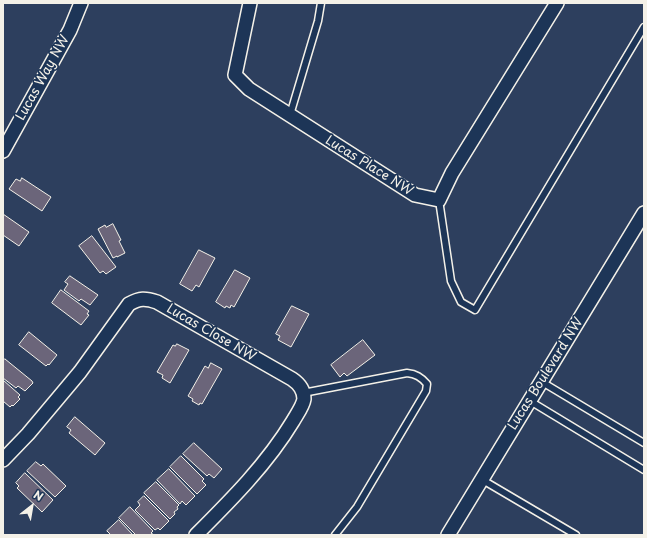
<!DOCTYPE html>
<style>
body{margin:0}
#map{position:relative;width:647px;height:538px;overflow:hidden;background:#2d3f5e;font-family:"Playpen Sans",sans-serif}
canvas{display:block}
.frame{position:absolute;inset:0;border:4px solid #f4f1e8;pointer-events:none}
.north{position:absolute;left:12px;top:486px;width:40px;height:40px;-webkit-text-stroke:3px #1d3557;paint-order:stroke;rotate:31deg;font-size:11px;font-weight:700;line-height:16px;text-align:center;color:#f4f1e8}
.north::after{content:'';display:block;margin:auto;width:14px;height:18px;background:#f4f1e8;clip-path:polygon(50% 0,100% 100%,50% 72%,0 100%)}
</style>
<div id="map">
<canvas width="647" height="538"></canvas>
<div class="frame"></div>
<div class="north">N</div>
</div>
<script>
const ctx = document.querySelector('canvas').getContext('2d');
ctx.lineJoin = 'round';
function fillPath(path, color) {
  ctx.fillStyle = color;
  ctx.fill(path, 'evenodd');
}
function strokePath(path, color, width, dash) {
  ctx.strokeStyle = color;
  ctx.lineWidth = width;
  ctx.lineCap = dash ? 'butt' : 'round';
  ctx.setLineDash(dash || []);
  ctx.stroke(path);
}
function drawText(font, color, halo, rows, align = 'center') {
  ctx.font = font + ' "Playpen Sans",sans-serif';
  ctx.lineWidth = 3.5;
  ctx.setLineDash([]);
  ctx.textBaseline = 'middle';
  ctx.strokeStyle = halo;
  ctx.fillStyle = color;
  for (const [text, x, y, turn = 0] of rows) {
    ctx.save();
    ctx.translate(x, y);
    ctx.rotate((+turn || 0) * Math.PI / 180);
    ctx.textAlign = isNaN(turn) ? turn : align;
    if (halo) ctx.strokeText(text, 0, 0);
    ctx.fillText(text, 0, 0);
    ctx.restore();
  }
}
const building = new Path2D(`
 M22,178L51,197L42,211L9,189L16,179L20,181Z
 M3,214L29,232L19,246L3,235Z
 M113,224L121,240L119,241L125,253L117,257V256L113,258L98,229L105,225L106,227Z
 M92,236L116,267L106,274L103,271L100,273L79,246Z
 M199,250L215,258L199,287L196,285L192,291L180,284Z
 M235,270L250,278L234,307L231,305L230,308L226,306L225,308L216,302Z
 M70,276L98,295L90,305L81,299L79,301L64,290L68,284L65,282Z
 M61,290L89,311L87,314L89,315L81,325L52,303Z
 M292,306L309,314L291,347L278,340L280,336L276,334Z
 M29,332L57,355L49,365L48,364L46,366L19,345Z
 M363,340L375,355L347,376L344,373L340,377L331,365Z
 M177,344L189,350L170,383L162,378L163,375L157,372L173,345L175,346Z
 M5,359L32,381L33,383L25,391L18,386L16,388L3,378V361Z
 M211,363L222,369L202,404L200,403L199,405L192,401L193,399L188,396L205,366L208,368Z
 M3,380L20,395L18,397L20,399L13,406L12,405L10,407L3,401Z
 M75,417L105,443L95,455L69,433L71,430L67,427Z
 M194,443L222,469L214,478L209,474L207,476L183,454Z
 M181,456L204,479L202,481L206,485L197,494L170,467Z
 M36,462L41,466L43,464L66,486L55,497L27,471Z
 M169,469L195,496L186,505L182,501L180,504L157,480Z
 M25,473L53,500L42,512L17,488L19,486L16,483Z
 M156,482L179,505L177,507L178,509L174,512L175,514L170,519L144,493Z
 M144,496L169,521L160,530L158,528L155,530L135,510L140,505L138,502Z
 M130,507L153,531L151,533L154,535H136L119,518Z
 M119,520L133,535H111L107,531Z`);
fillPath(building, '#6b657a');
strokePath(building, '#f4f1e8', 1);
const service = new Path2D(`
 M290,115L318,21L321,3
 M439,200L451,281L461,302L475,310L644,27
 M542,382L644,443
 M303,393L407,373C416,374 421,377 427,384L426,391L357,507L335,535
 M530,401L644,470
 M481,479L576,535`);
const minor = new Path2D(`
 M250,3L235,75L249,89L415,195L439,200L452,173L557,3
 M3,151L70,30L81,3
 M3,460L28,434L80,372L129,304C140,298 145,298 157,302L292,379C298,383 304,390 304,399C303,406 297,414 293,421C267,464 231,500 196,535
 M448,535L644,213`);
strokePath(service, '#f4f1e8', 9);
strokePath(minor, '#f4f1e8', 16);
strokePath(service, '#1d3557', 6);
strokePath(minor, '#1d3557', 13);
drawText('13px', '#f4f1e8', '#1d3557', [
 ["Lucas Way NW",43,78,-61],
 ["Lucas Place NW",369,166,32],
 ["Lucas Close NW",211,333,30],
 ["Lucas Boulevard NW",546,374,-58]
]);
</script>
